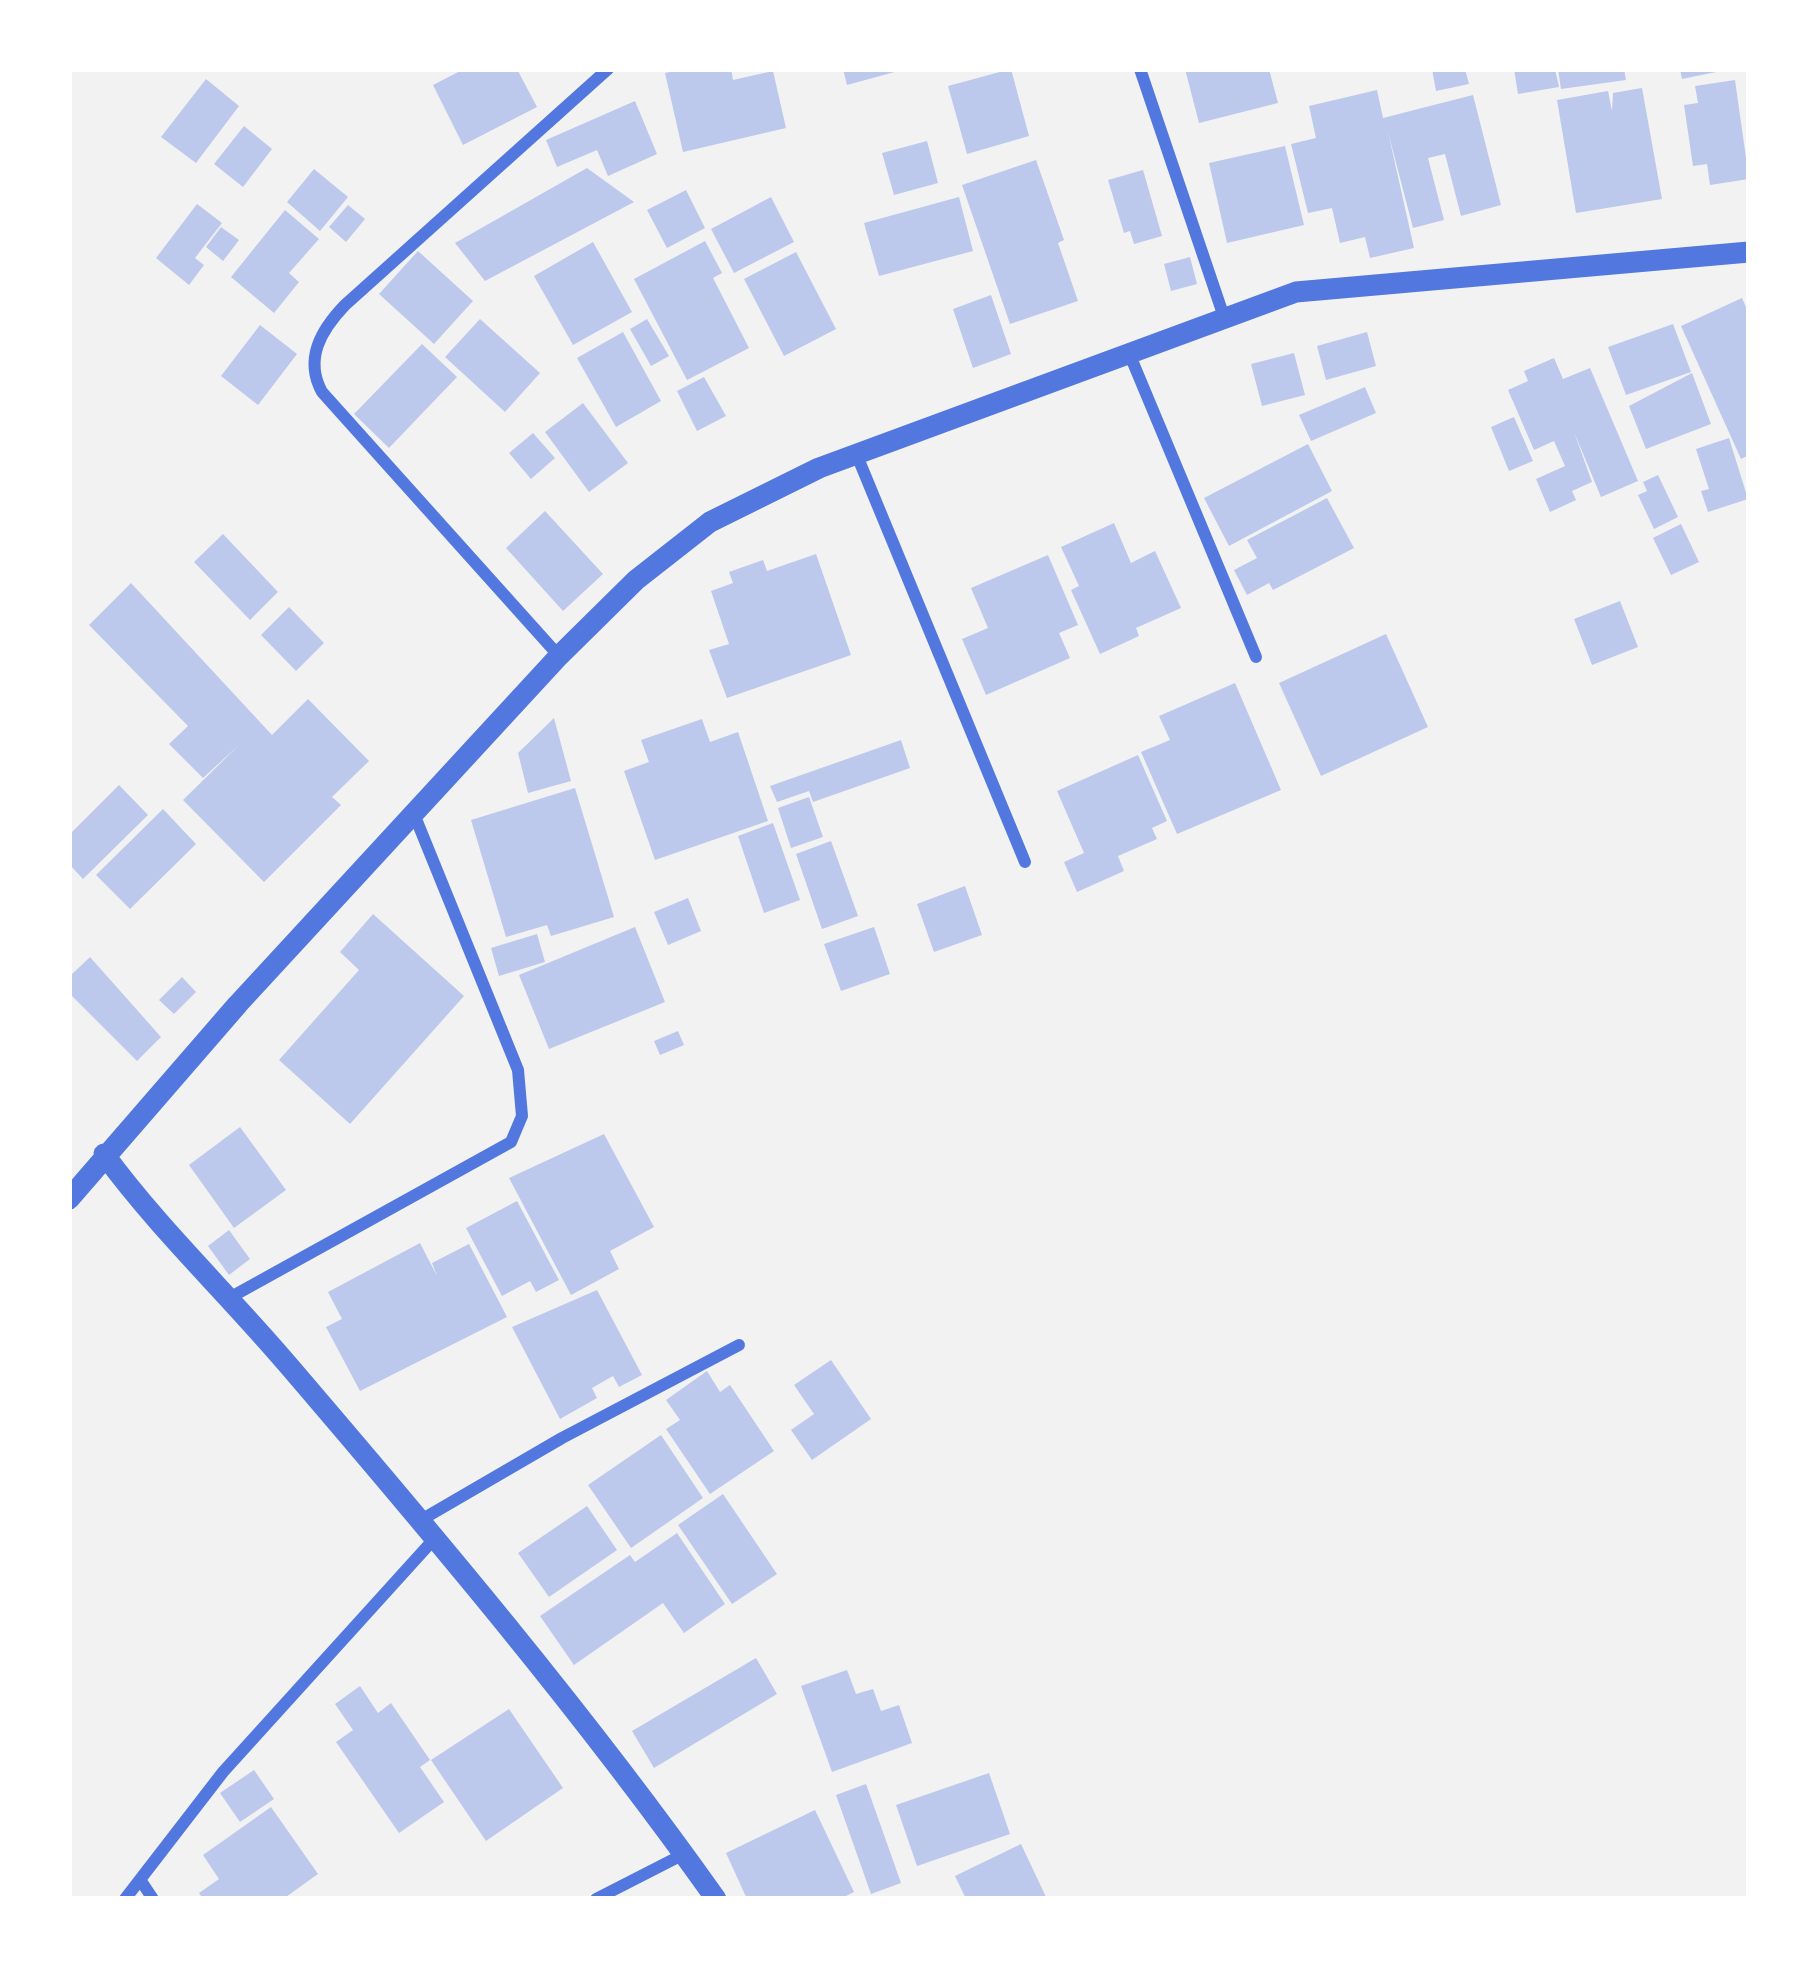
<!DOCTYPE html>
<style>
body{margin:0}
#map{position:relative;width:1818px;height:1968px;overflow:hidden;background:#f2f2f2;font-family:Helvetica,sans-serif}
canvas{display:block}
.frame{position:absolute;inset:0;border:72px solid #fff;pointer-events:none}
</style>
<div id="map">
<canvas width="1818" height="1968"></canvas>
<div class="frame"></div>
</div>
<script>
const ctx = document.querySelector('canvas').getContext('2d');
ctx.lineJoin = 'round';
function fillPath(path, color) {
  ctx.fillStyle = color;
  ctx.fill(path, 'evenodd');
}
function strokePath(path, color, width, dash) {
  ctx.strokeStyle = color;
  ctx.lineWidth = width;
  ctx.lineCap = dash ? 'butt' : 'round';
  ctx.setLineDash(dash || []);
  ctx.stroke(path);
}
fillPath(new Path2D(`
 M464,69H517L537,107L463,145L433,85Z
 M684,69H731L733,80L773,71L786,128L683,152L665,73Z
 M843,69H902V70L847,85Z
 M1011,69L1029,136L967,154L948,86Z
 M1185,69H1269L1278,103L1199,123Z
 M1432,69H1465L1469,84L1436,91Z
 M1514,69H1555L1559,87L1518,94Z
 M1558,69H1624L1626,80L1561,89Z
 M1680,69H1721V71L1682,79Z
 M206,79L239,106L196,163L161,137Z
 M1735,80L1749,179L1710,185L1707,164L1693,166L1684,105L1698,103L1695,86Z
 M1642,88L1662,199L1576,213L1557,100L1608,91L1612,111L1613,93Z
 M1377,90L1383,118L1473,95L1501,205L1461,216L1445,154L1428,158L1444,220L1413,228L1388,132L1414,248L1370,258L1365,237L1340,243L1332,208L1308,213L1291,144L1316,138L1309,106Z
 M635,101L657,154L608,176L597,150L557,167L546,140Z
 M244,126L272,149L243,187L214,164Z
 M927,141L938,183L894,195L882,153Z
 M1285,146L1304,225L1227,243L1209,163Z
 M1036,160L1064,240L1058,243L1078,301L1010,324L962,185Z
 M587,168L634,202L485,281L455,243Z
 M314,169L348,197L320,231L287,202Z
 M1143,170L1162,236L1134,244L1130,231L1124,233L1108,180Z
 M686,190L705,228L667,248L647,210Z
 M771,197L794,242L734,273L711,229Z
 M959,197L973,251L879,276L864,223Z
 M197,204L222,223L195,258L204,265L189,285L156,258Z
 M348,205L365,219L346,242L329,227Z
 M285,210L319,239L289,273L299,282L274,313L231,277Z
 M221,227L239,240L223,261L206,247Z
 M705,241L722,273L713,278L749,348L687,380L634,279Z
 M593,242L632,312L573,345L534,276Z
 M418,251L473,301L434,344L379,294Z
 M796,252L836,329L784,356L744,279Z
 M1190,257L1197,284L1171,291L1164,264Z
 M991,295L1011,354L973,368L953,309Z
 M1742,298L1749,314V455L1741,459L1681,326Z
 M480,319L540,373L505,412L445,357Z
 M647,319L669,356L651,366L630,329Z
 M1673,324L1691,372L1626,395L1608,347Z
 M260,325L297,354L258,405L221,376Z
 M623,332L661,401L616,427L577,358Z
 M1367,332L1376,366L1326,380L1317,346Z
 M422,344L457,377L389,448L354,414Z
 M1294,353L1305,395L1262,406L1251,364Z
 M1554,358L1563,379L1590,368L1638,481L1601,497L1574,432L1592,482L1572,491L1576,500L1550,512L1536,479L1565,466L1554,441L1534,450L1508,390L1528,381L1524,371Z
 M1692,373L1711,424L1646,449L1629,406Z
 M704,377L726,416L697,431L677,391Z
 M1365,387L1376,413L1311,441L1299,415Z
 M583,403L628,463L589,492L545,432Z
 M1514,417L1533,461L1509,471L1491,427Z
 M533,433L555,458L531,479L509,453Z
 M1729,438L1748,499L1708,512L1701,491L1709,489L1696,449Z
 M1308,444L1332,491L1229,546L1204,498Z
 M1658,475L1678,517L1654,529L1638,495L1647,491L1643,482Z
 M1327,498L1354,548L1273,590L1269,583L1247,595L1234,570L1257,558L1247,540Z
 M545,511L603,574L563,611L506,548Z
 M1114,523L1131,563L1155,551L1181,608L1136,628L1139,636L1100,654L1071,590L1079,586L1061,547Z
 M1681,524L1699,562L1671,575L1653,538Z
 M223,534L278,592L250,620L194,562Z
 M816,554L851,655L727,698L709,650L729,644L711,591L733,583L729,572L763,560L767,571Z
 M1048,555L1078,625L1059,633L1070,658L986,695L962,639L988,628L971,588Z
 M131,583L272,735L308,699L369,761L332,797L341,805L264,882L183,800L239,745L203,778L169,744L188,726L89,625Z
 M1620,601L1638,647L1592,665L1574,619Z
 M289,607L324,643L296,671L261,635Z
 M1386,634L1428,727L1321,776L1279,683Z
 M1235,683L1281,790L1177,834L1141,752L1170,740L1159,716Z
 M554,718L571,781L528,793L518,753Z
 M702,719L710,742L738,732L768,821L655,860L624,771L649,762L641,740Z
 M901,740L910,768L813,802L809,791L777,802L770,786Z
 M1138,755L1167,821L1152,828L1157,839L1118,856L1124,871L1077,892L1064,862L1084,853L1057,791Z
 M119,785L148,815L83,879L69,864V835Z
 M575,788L614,917L551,936L547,925L506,937L471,820Z
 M809,797L823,837L791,848L778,808Z
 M163,809L196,844L130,909L96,875Z
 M773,823L800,900L764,913L738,836Z
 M831,841L858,916L822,929L796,854Z
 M965,886L982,935L934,952L917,904Z
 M688,898L701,931L668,945L654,912Z
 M373,914L464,996L350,1124L279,1060L359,970L340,952Z
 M635,927L665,1002L549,1049L519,975Z
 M874,927L890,974L841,991L824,944Z
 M537,934L545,962L499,976L491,948Z
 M90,957L161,1037L137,1061L69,993V977Z
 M182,977L196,992L174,1014L159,1000Z
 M678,1031L684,1045L660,1055L654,1041Z
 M240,1127L286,1190L234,1228L189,1165Z
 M604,1134L654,1227L610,1251L619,1269L571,1295L509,1178Z
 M517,1201L559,1280L536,1292L530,1281L502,1296L466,1228Z
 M229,1230L250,1259L229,1275L208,1246Z
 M420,1243L437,1276L432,1263L469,1244L507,1317L360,1391L326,1327L342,1319L328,1292Z
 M597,1290L642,1375L619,1387L613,1376L592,1388L597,1398L560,1419L512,1327Z
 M831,1360L871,1419L812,1460L791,1430L814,1414L794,1385Z
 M707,1371L720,1392L730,1385L774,1451L710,1494L666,1429L680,1420L666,1400Z
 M661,1435L703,1498L631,1548L588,1485Z
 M723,1494L777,1574L732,1604L678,1525Z
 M587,1506L617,1550L549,1597L518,1553Z
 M677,1533L725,1604L684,1633L663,1603L574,1665L540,1616L630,1555L635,1562Z
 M756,1658L777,1694L654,1768L632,1731Z
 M847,1670L856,1694L873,1689L881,1711L899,1705L912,1743L832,1772L801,1686Z
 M360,1686L378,1713L391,1703L430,1760L420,1767L444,1802L399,1833L336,1742L353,1730L335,1704Z
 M509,1709L563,1788L486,1841L431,1760Z
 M254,1770L274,1799L240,1822L220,1793Z
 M989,1773L1010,1834L917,1866L896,1805Z
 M866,1784L901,1883L871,1894L836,1795Z
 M271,1807L318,1874L283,1899H203L199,1893L219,1879L203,1855Z
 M815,1810L854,1892L840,1899H747L726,1853Z
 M1021,1844L1047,1899H966L955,1876Z`), '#bdc9ec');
strokePath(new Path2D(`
 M1140,69L1224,317
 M1129,353L1256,657
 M858,458L1025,862
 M559,656L322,392C304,359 321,330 345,305L608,69
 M231,1297L511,1142L522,1116L518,1070L414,814
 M421,1520L562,1438L739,1345
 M141,1881L153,1899
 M125,1899L223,1772L435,1538
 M596,1899L684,1854`), '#5277de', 12);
strokePath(new Path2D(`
 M104,1154C159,1229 228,1294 289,1366C437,1539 584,1713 716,1899
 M69,1199L238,1004L559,656L636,580L710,522L819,468L1296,292L1749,252`), '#5277de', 21);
</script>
